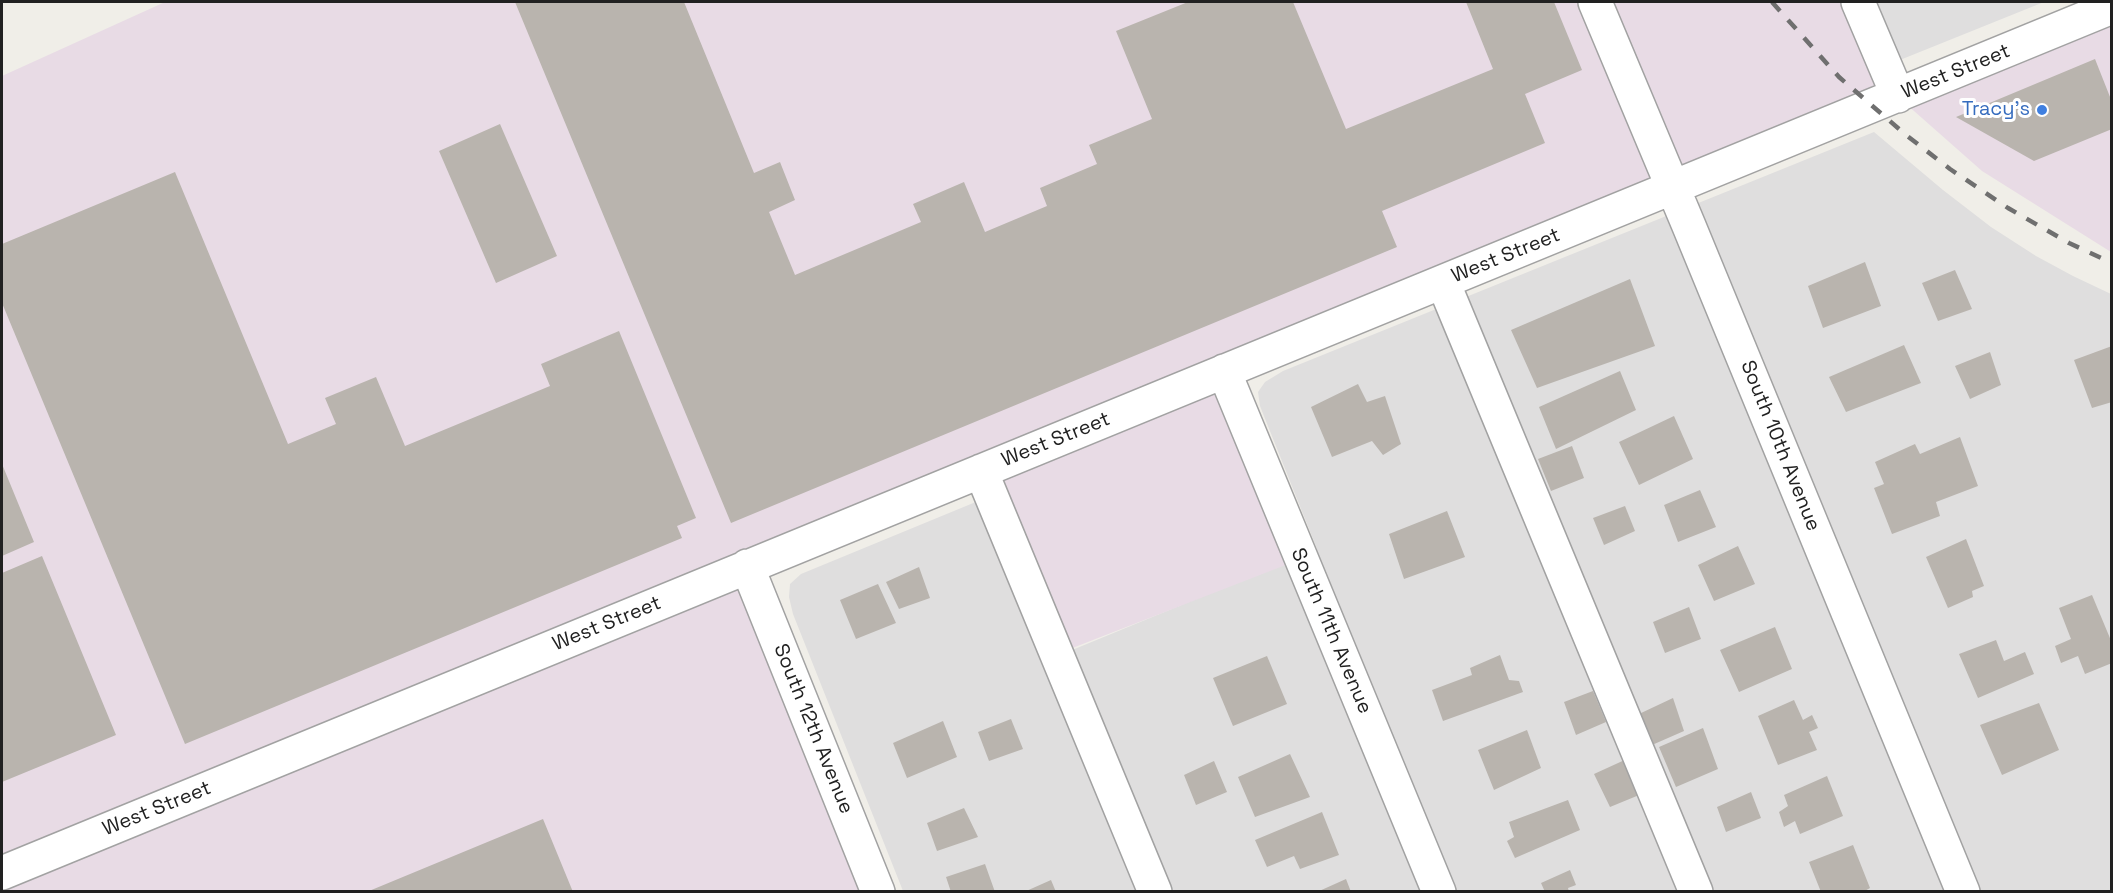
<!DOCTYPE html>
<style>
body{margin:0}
#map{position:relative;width:2113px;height:893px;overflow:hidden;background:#f0eee8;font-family:"Space Grotesk",sans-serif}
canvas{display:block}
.frame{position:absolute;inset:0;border:3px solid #212121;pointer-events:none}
</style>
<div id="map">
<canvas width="2113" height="893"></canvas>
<div class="frame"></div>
</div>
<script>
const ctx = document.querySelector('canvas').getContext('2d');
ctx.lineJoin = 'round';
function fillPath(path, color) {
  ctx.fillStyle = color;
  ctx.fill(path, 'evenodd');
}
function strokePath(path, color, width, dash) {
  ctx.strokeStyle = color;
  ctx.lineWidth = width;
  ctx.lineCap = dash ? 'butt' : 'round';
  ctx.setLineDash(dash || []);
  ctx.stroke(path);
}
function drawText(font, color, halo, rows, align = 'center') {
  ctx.font = font + ' "Space Grotesk",sans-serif';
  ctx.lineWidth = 6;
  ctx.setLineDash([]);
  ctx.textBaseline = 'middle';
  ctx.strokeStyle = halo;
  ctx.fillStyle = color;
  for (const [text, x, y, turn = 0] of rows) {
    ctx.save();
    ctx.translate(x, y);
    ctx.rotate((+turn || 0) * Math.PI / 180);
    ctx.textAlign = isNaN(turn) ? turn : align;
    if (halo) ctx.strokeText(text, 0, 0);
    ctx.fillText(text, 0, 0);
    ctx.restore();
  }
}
fillPath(new Path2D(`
 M1863,2H2044L1890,64Z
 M1874,132L1943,190L1991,227L2036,256L2073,276L2111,294V891H903L793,614L789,597L790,584L801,574L983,499L1048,660L1317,549L1260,406L1258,392L1265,382L1283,371Z`), '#dfdede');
fillPath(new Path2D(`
 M165,2H1858L1898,96L2111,7V252L1982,171L1897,96L1224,371L1301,559L1057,654L981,471L747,565L878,891H2V76Z`), '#e8dbe5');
fillPath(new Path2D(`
 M515,2H684L754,173L780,162L795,200L769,212L795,275L921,222L913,204L964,182L985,232L1047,206L1040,188L1097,164L1089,145L1152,119L1116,31L1188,2H1293L1346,129L1493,69L1466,2H1554L1582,70L1525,94L1545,143L1382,211L1397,247L731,523Z
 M2095,59L2112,102V129L2034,161L1956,117Z
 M500,124L557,256L496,283L439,151Z
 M175,172L288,444L336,424L325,398L376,377L405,446L550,386L541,364L619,331L696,518L677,526L682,538L185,744L2,303V244Z
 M1865,262L1881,306L1823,328L1808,286Z
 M1955,270L1972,309L1938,321L1922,283Z
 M1630,279L1655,346L1537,388L1511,330Z
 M1904,345L1921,383L1846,412L1829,377Z
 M2112,346V402L2092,408L2074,360Z
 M1990,352L2001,385L1970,399L1955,366Z
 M1620,371L1636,410L1556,449L1539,407Z
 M1358,384L1367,402L1385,396L1401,444L1383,455L1372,441L1332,457L1311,407Z
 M1674,416L1693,459L1639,485L1619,442Z
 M1960,437L1978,486L1936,502L1940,516L1892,534L1874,488L1884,484L1875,462L1915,444L1920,454Z
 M1572,446L1584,478L1551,491L1538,459Z
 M2,464L34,542L2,556Z
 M1700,490L1716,527L1678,542L1664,505Z
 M1625,506L1635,531L1604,545L1593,518Z
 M1447,511L1465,557L1404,579L1389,534Z
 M1966,539L1984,586L1972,591L1973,597L1948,608L1926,557Z
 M1738,546L1755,584L1714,601L1698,565Z
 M42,556L116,735L2,782V573Z
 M919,567L930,598L899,609L886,582Z
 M878,584L896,623L856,639L840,600Z
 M2092,595L2112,643V663L2085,674L2078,656L2061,663L2055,646L2071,639L2059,608Z
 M1689,607L1701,639L1665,653L1653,622Z
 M1775,627L1792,669L1739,692L1720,650Z
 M1996,640L2004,661L2025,652L2034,674L1978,698L1959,654Z
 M1500,655L1509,680L1519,681L1523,692L1443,721L1432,690L1472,675L1470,668Z
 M1267,656L1287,704L1233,726L1213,678Z
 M1593,691L1606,722L1576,735L1564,702Z
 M1673,698L1684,731L1652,745L1639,714Z
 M1794,700L1803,720L1812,715L1818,728L1809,732L1817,750L1778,765L1758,716Z
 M2039,703L2059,750L2002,775L1980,725Z
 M1011,719L1023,749L989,761L978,732Z
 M943,721L957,757L907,778L893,743Z
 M1703,728L1718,769L1676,787L1659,747Z
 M1527,730L1541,768L1494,790L1478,750Z
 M1290,754L1310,797L1255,817L1238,777Z
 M1629,758L1644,793L1610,807L1594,774Z
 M1214,761L1227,792L1196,805L1184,775Z
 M1827,776L1843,816L1800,834L1795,821L1784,827L1779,812L1788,806L1784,795Z
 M1751,792L1761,818L1726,832L1717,807Z
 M1568,800L1580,830L1515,858L1507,841L1514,837L1509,822Z
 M964,808L978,837L937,851L927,823Z
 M1322,812L1339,855L1300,869L1294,856L1267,867L1255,840Z
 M543,819L573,892H369V891Z
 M1853,845L1870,888L1863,892H1821L1809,862Z
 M985,864L995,892H951L946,877Z
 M1570,870L1576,885L1568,888L1569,892H1545L1541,883Z
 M1346,879L1351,892H1317Z
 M1051,880L1056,892H1024Z`), '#b9b4ae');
const minor = new Path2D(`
 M1595,2L1689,226L1963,892
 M1858,2L1898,96
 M1443,282L1696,892
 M1224,371L1439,892
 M981,471L1155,892
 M747,566L878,892
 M2,873L2112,7`);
strokePath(minor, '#a2a2a2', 36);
strokePath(minor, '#fff', 33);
strokePath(new Path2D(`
 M1772,2L1839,77L1906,135L1950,169L2008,208L2069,243L2112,263`), '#6f6f6f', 4.5, [12, 12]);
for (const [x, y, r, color] of [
 [2042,110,6,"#3f7fe0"]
]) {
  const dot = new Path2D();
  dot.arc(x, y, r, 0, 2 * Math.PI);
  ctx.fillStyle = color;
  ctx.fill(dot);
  strokePath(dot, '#fff', 2);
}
drawText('20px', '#212121', '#fff', [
 ["West Street",1956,72,-22],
 ["West Street",1506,256,-22],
 ["West Street",1056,440,-22],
 ["South 10th Avenue",1780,446,68],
 ["West Street",607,624,-22],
 ["South 11th Avenue",1331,631,67],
 ["South 12th Avenue",813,729,68],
 ["West Street",157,809,-22]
]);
drawText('20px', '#366cbe', '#fff', [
 ["Tracy's",2030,110]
], 'right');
</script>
